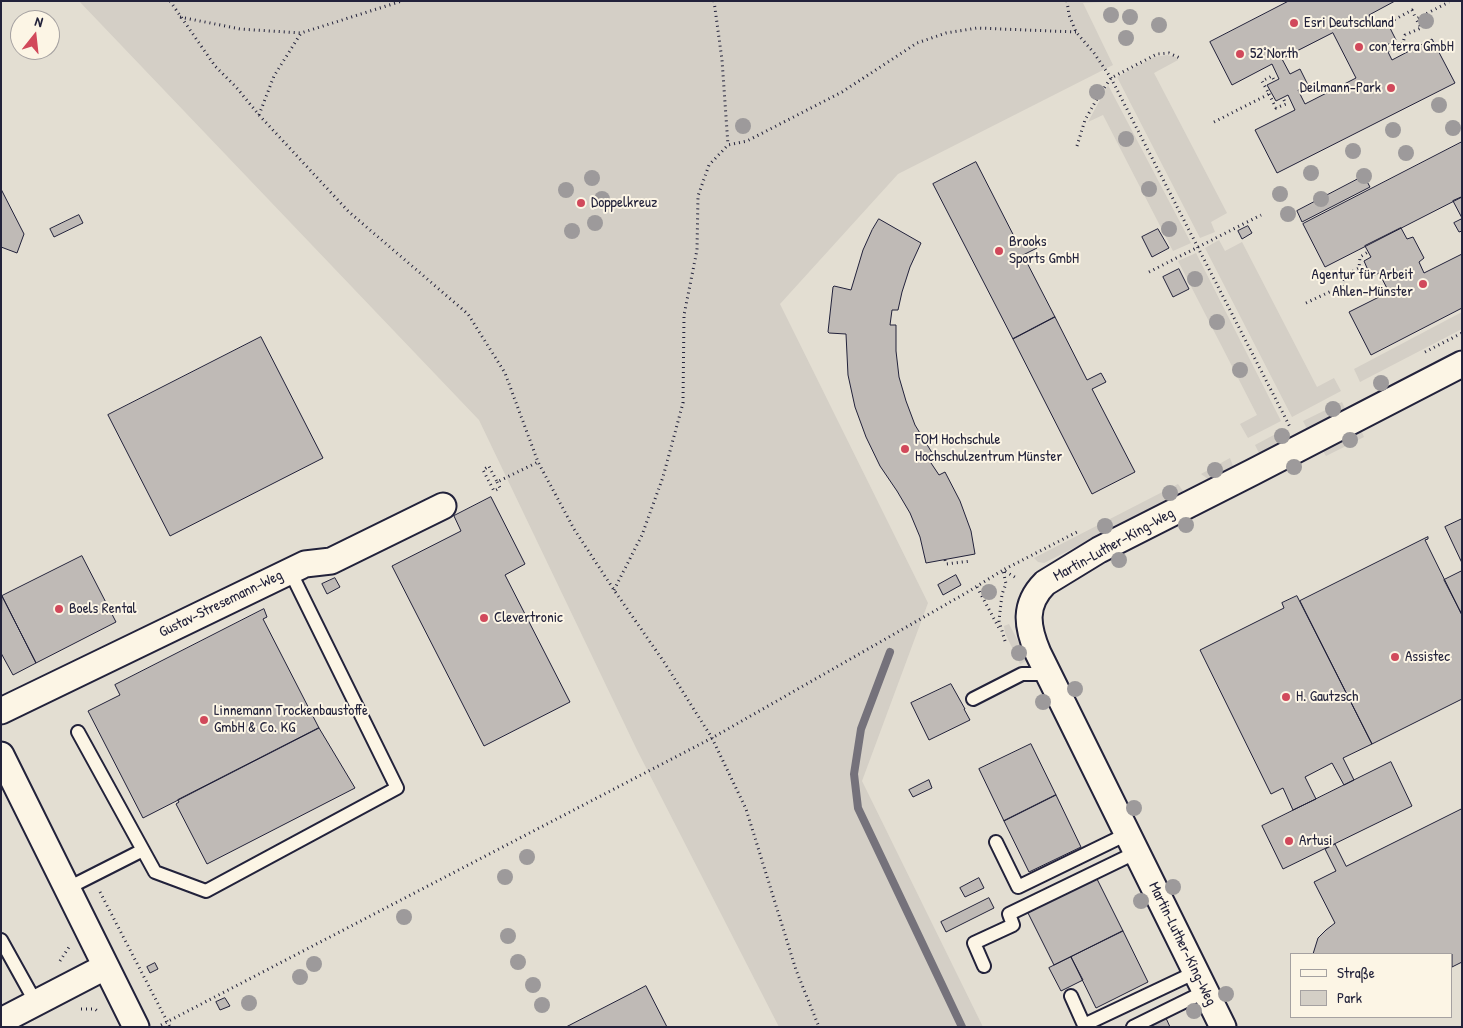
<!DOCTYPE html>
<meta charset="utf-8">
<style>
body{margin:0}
#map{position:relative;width:1463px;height:1028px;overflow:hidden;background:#f3edde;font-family:"Patrick Hand",sans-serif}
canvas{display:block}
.frame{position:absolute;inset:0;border:2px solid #22223b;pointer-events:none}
.legend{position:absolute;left:1290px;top:953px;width:162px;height:65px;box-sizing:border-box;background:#fcf5e5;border:1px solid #a5a1a1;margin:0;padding:6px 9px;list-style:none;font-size:15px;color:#22223b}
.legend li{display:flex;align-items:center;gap:10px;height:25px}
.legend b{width:25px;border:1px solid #a5a1a1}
.north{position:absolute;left:10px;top:10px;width:50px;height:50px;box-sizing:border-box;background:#fcf5e5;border:1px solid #a5a1a1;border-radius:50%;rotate:16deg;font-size:14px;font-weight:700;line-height:20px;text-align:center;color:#22223b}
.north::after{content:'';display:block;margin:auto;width:18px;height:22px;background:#d1495b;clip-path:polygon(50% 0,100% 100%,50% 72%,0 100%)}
</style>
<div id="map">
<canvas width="1463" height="1028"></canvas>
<div class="frame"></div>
<ul class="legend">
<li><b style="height:6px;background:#fcf5e5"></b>Straße</li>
<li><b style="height:14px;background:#d4cfc6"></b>Park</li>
</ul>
<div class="north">N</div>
</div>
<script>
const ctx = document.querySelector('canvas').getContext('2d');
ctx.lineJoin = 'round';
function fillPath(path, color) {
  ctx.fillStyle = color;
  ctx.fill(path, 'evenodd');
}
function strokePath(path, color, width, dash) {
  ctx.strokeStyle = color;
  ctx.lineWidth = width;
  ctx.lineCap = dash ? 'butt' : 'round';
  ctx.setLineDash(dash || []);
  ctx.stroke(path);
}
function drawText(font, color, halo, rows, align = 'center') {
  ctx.font = font + ' "Patrick Hand",sans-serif';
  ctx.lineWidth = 4;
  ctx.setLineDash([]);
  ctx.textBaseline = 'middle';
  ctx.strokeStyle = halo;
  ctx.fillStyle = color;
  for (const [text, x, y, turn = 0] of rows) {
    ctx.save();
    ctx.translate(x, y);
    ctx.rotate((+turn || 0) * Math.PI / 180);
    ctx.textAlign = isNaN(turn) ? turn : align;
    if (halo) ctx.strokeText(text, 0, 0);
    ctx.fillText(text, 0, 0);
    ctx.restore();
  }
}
fillPath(new Path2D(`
 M1,1H1462V1027H1ZM20,20H50V50H20ZM1292,954H1452V1017H1292Z`), '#e3ded2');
fillPath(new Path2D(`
 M79,1H1135L1083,3L1113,65L898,174L780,304L928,603L862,781L983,1027H779L637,750L479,420Z
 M1167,55L1176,57L1178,60L1154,73L1227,213L1211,222L1215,232L1200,238L1117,77L1154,57Z
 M1108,85L1191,243L1173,251L1103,115L1088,122Z
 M1219,240L1225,251L1242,242L1317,387L1334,378L1341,391L1292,417L1205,248Z
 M1196,253L1281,421L1248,438L1240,424L1257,415L1178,261Z
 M1462,312V329L1360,382L1354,369Z
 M1342,402L1345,409L1307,429L1303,421Z
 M1285,429L1289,437L1259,453L1255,445Z
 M1361,430L1364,437L1326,456L1322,449Z
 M1230,458L1233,466L1208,479L1201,474Z
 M1178,484L1183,491L1181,494L1044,563L1038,562L1034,558Z
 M1009,624L1028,660L1020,664L1005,633L1004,626Z`), '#d4cfc6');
strokePath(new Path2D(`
 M890,652L861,729L854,774L858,808L962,1027`), '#75727b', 8);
const building = new Path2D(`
 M1289,1H1395L1369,15L1377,29L1388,24L1396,40L1385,46L1392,60L1432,39L1455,83L1277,173L1255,130L1295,110L1288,95L1276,101L1267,85L1279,79L1272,64L1232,85L1210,42ZM1333,33L1356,78L1305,104L1298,90L1308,85L1300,69L1290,74L1282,59Z
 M1462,142V197L1325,267L1303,224Z
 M976,162L1019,246L1032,239L1037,248L1023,255L1055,317L1013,339L933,184Z
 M1364,176L1370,187L1302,222L1297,211Z
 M1,189L24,234L17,253L1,247Z
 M1462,197V218L1453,201Z
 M79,215L83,223L54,237L50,229Z
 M879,219L921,243L910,267L902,292L898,310H892L890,325H896V351L899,377L906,401L915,425L934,456L929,460L939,475L945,472L960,501L971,531L975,554L926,563L920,537L910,513L897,491L880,466L866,437L855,407L848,375L846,334L829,333L828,332L833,287L834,286L851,290L863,250L872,230Z
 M1462,219V231L1459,232L1454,223Z
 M1248,226L1252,233L1242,239L1238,231Z
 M1401,228L1407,239L1413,237L1424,258L1419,262L1424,273L1462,254V308L1371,355L1349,312L1389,292L1379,273L1371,277L1364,261L1371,257L1365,246Z
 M1158,229L1169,248L1152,257L1142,237Z
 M1179,269L1189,289L1173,297L1163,277Z
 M1055,317L1087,380L1101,373L1106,382L1092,389L1135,472L1092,494L1013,339Z
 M261,337L323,458L170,536L108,415Z
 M491,497L525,564L505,575L570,702L484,746L392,566L461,531L454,516Z
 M1462,519V563L1445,527Z
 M1428,537V539L1425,540L1462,615V699L1372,744L1300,601Z
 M82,556L116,622L36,663L2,596Z
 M1462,571V615L1444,580Z
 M956,575L961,585L943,595L938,585Z
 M335,578L340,587L327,594L322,584Z
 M2,596L36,663L13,675L1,653Z
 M1297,596L1372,744L1343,758L1354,780L1344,785L1332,763L1305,777L1316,799L1293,810L1283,788L1271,794L1200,650L1284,608L1282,603Z
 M264,609L267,617L263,619L319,728L143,818L88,711L120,695L115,685Z
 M951,684L965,709H964L970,720L929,740L911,703Z
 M319,728L355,788L207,864L176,804L179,802L178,800Z
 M1031,744L1056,795L1004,821L979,769Z
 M1391,762L1412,806L1283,869L1262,826Z
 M929,780L932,788L913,797L909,790Z
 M1056,795L1081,847L1029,872L1004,821Z
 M1462,809V962L1452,967V954H1313L1318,938L1326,930L1335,923L1314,882L1336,871L1325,849L1335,844L1346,866Z
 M979,878L984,888L965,897L960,888Z
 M1097,879L1123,931L1054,965L1028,913Z
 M989,898L994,908L946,932L941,922Z
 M1123,931L1148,982L1096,1008L1071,957Z
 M1071,957L1083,980L1061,991L1049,968Z
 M155,963L158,969L150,973L147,967Z
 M646,986L667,1027H566L632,993Z
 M225,998L230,1006L220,1010L216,1002Z
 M1166,1018L1170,1027H1149Z`);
fillPath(building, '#bfbab6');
strokePath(building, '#22223b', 1);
const service = new Path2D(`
 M973,699L1022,674H1048
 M78,732L155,872L206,891L397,788L290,571
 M996,842L1018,887L1127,834
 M66,889L143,850
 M1,940L36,1003
 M984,966L974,943L1013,925L1009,914L1137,852
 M1071,996L1084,1025L1196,972
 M1133,1027L1206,991`);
const minor = new Path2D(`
 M1,711L305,564L331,561L443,506
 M1,755L136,1027
 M1,1021L105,967
 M1223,1027L1038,653C1027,627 1023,605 1045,583L1099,550L1253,472L1462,364`);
strokePath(service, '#22223b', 16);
strokePath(minor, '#22223b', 29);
strokePath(new Path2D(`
 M170,1L215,66L236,87L259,115L349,212L468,314L505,373L538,462L574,529L614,590L664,662L712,738L746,809L796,970L819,1027
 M714,1L722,60L728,145
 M1067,1L1069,15L1076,32L1094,53L1111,78L1290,427
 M180,17L240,29L301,33L402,1
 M1382,27L1380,23L1389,19L1394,20L1412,10L1416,19
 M1388,51L1403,43L1405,35L1421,28L1416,19L1449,2
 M1269,94L1276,108L1286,104L1283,98
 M259,115L274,76L301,33
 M1214,122L1269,94L1262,81L1272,76L1275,82
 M1077,146L1085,120L1098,97L1111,78L1157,54L1169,53L1182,59
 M1149,272L1261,215
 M1306,303L1342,286L1344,276L1359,268L1360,257L1368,252
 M1425,352L1462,333
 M497,482L500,488L494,491L483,470L489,466L497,482L538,462
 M945,560L946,564L971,561
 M977,587L1000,630
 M614,590L642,535L663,477L683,403L684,315L697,250L698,196L709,165L728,145L747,141L842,92L917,43L946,33L977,28L1076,32
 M1005,641L999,621L1002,594L1006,584L1003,570L1077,532
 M100,892L170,1027
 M60,961L69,947
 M81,1009H95L99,1012
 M161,1025L712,738L966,593L1003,570L1018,579`), '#22223b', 3, [1, 4]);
strokePath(service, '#fcf5e5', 12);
strokePath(minor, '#fcf5e5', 25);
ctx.fillStyle = '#9d9a9b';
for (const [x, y] of [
 [1111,15],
 [1130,17],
 [1426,21],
 [1159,25],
 [1126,38],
 [1097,92],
 [1439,105],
 [743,126],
 [1453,128],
 [1393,130],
 [1126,139],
 [1353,151],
 [1406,153],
 [1311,173],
 [1364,176],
 [592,178],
 [1149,189],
 [566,190],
 [1280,194],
 [602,199],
 [1321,199],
 [1288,214],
 [595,223],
 [1169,229],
 [572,231],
 [1195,279],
 [1217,322],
 [1240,370],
 [1381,383],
 [1333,409],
 [1282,436],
 [1350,440],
 [1294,467],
 [1215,470],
 [1170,493],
 [1186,525],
 [1105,526],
 [1119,560],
 [989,592],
 [1019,653],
 [1075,689],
 [1043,702],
 [1134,808],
 [527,857],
 [505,877],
 [1173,887],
 [1141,901],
 [404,917],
 [508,936],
 [518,962],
 [314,964],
 [300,977],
 [533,985],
 [1226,994],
 [249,1003],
 [542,1005],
 [1194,1011]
]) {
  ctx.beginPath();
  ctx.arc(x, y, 8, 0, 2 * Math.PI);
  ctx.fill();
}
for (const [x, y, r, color] of [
 [1294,23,5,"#d1495b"],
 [1359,47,5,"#d1495b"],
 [1240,54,5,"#d1495b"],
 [1391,88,5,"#d1495b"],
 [581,203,5,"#d1495b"],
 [999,251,5,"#d1495b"],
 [1423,284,5,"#d1495b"],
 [905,449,5,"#d1495b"],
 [59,609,5,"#d1495b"],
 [484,618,5,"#d1495b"],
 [1395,657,5,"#d1495b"],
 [1286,697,5,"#d1495b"],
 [204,720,5,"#d1495b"],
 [1289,841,5,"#d1495b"]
]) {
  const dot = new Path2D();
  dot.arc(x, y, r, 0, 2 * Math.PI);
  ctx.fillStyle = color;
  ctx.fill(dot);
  strokePath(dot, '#fcf5e5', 2);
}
drawText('15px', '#22223b', '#fcf5e5', [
 ["Esri Deutschland",1304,23],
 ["con terra GmbH",1369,47],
 ["52°North",1250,54],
 ["Deilmann-Park",1381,88,"right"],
 ["Doppelkreuz",591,203],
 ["Brooks",1009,242],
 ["Sports GmbH",1009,259],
 ["Agentur für Arbeit",1413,275,"right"],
 ["Ahlen-Münster",1413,292,"right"],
 ["FOM Hochschule",915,440],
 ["Hochschulzentrum Münster",915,457],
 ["Boels Rental",69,609],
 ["Clevertronic",494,618],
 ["Assistec",1405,657],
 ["H. Gautzsch",1296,697],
 ["Linnemann Trockenbaustoffe",214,711],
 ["GmbH & Co. KG",214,728],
 ["Artusi",1299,841]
], 'left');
drawText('15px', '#22223b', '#fcf5e5', [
 ["Martin-Luther-King-Weg",1114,545,-29],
 ["Gustav-Stresemann-Weg",221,604,-26],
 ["Martin-Luther-King-Weg",1182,944,64]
]);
</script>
